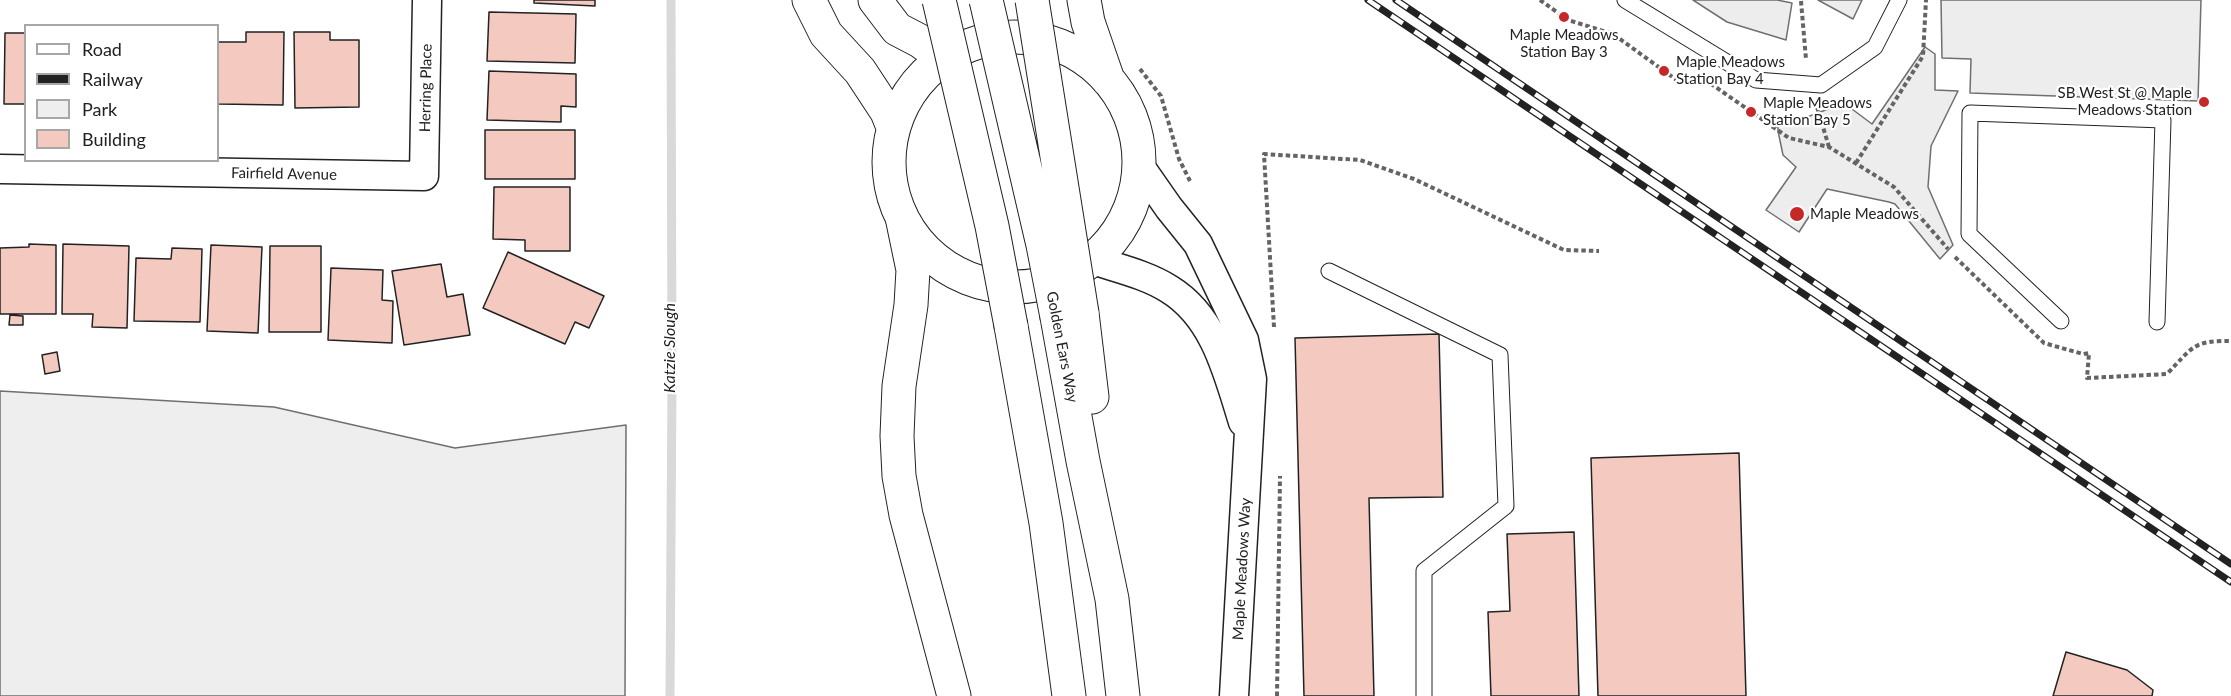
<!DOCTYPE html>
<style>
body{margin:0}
#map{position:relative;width:2231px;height:696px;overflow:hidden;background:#fff;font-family:Lato,sans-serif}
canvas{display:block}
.legend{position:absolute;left:24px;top:24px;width:195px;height:138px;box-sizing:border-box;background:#fff;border:2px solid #a7a7a7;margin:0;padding:8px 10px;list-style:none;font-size:18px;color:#222}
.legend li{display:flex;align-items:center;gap:12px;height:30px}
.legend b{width:30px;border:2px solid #a7a7a7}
</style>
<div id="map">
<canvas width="2231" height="696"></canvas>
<ul class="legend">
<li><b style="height:8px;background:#fff"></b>Road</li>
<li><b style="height:8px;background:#222"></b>Railway</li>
<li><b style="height:16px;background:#eee"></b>Park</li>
<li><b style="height:16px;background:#f3c9c0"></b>Building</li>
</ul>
</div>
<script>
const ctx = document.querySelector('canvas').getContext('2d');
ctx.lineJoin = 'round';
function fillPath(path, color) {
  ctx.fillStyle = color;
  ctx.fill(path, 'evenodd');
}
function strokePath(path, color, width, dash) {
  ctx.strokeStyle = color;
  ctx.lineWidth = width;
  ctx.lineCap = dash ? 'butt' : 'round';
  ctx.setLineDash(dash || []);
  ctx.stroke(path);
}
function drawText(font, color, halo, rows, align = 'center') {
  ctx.font = font + ' Lato,sans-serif';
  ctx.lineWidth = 4.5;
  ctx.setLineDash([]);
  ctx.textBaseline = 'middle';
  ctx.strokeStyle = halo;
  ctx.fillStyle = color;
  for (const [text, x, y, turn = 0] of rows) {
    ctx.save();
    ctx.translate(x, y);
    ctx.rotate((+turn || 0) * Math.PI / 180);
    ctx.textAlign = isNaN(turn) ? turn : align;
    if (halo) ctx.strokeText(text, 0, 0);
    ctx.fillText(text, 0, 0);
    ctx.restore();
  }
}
const green = new Path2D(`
 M0,391L274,407L455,448L626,425L625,696H0Z`);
fillPath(green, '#eee');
strokePath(green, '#6f6f6f', 1.5);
const parking = new Path2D(`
 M1693,0H1777L1792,3L1786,40L1727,22Z
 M1818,0H1862L1853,19Z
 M1941,0H2201L2198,101L1970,93L1971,59L1942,58Z
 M1925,47L1935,54V90L1958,91L1931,146L1928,187L1953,245L1940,259L1895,204L1889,202L1827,189L1799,232L1766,210L1796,167L1783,155L1778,131V118L1794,122L1844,103L1872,124Z`);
fillPath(parking, '#ededed');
strokePath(parking, '#6f6f6f', 1.5);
strokePath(new Path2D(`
 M670,696L672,380L671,0`), '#d9d9d9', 9);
const building = new Path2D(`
 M534,0H595V6L534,3Z
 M489,12L576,14L575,63L487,61Z
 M246,32H284L283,105L218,104V42H246Z
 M294,32H330V40H359V107L295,108Z
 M5,33H26V104H4Z
 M489,71L576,74V107L561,106V122L487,120Z
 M485,130H575V179H485Z
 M494,187H570V251H525V240L493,239Z
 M29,244L56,245V314H0V248L29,247Z
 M63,244L129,246L127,328L92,327L93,314H62Z
 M211,245L262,247L258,333L207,331Z
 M270,246H321V332H269Z
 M172,248L202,249L200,322L134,321L136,258L171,259Z
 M508,252L604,296L589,328L575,322L565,344L483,308Z
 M441,264L447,297L463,294L470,335L404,345L392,271Z
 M331,268L383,270L382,300L393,301L392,343L328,340Z
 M10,315L23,316V325H9Z
 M1439,334L1443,497L1369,498L1374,696H1304L1295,338Z
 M57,352L60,371L45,374L42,355Z
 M1739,453L1746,696H1598L1591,458Z
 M1574,532L1579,696H1491L1488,612L1510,611L1507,534Z
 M2066,652L2127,670L2153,690L2152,696H2053Z`);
fillPath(building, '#f3c9c0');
strokePath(building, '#222', 1.5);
const service = new Path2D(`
 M1625,0L1756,80L1821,85L1875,47L1899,0
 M1329,271L1500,355L1506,506L1424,571V696
 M2061,321L1969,234L1970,113L2163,120L2157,322`);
const minor = new Path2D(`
 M1139,165L1169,208L1198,244L1244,340L1252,379L1234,696
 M0,169L424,176L427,0
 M1096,261C1120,269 1147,275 1169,289C1215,317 1228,374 1243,422`);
const secondary = new Path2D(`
 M809,0L826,34L860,71L887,112L893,127
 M875,0L897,29L920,41L941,56
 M1084,0L1088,22L1108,80
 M889 162a125 125 0 1 1 250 0a125 125 0 1 1-250 0Z`);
const motorway = new Path2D(`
 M903,222L913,270L911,305L899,386L897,436L899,476L906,515L954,696
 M1082,313L1092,397
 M1057,317L1083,461L1112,599L1123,696
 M1011,326L1046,523L1069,696`);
strokePath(service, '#222', 17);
strokePath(minor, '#222', 31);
strokePath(secondary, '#222', 35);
strokePath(motorway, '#222', 35);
strokePath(new Path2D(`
 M1540,0L1568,20L1613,34L1678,81H1707L1789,138L1829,147L1894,187L1948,249
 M1801,1L1806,59
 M1140,69L1161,96L1179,159L1190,181
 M1817,107L1829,147
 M1856,163L1923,56L1926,0
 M1955,257L2044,343L2083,354L2089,353L2087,378L2167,374C2192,348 2193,340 2231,341
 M1274,327L1264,154L1360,160L1414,179L1564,250L1599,251
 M1277,696L1280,476`), '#646464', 4, [4.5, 3]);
strokePath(service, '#fff', 15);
strokePath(minor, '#fff', 28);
strokePath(secondary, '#fff', 33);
strokePath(motorway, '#fff', 33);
const rail = new Path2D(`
 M1368,0L2231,582
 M1396,0L2231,564`);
strokePath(rail, '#222', 7);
strokePath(rail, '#fff', 4.5, [14]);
const motorwayBridge = new Path2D(`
 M939,0L992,226L1011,326
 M986,0L1043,245L1057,317
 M1032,0L1082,313`);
strokePath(motorwayBridge, '#222', 35, []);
strokePath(motorwayBridge, '#fff', 33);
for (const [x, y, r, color] of [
 [1564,17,6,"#c62828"],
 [1664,71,6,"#c62828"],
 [2204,102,6,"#c62828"],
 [1751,112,6,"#c62828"],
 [1797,214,8,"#c62828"]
]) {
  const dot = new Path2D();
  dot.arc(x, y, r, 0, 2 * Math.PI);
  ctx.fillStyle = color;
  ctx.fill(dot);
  strokePath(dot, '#fff', 2);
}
drawText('15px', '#222', '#fff', [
 ["Maple Meadows",1564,35,"center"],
 ["Station Bay 3",1564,52,"center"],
 ["Maple Meadows",1676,62],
 ["Station Bay 4",1676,79],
 ["SB West St @ Maple",2192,93,"right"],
 ["Meadows Station",2192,110,"right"],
 ["Maple Meadows",1763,103],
 ["Station Bay 5",1763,120],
 ["Maple Meadows",1810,214]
], 'left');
drawText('15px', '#222', '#fff', [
 ["Herring Place",426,88,-89],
 ["Fairfield Avenue",284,174,1],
 ["Golden Ears Way",1062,347,79],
 ["Maple Meadows Way",1242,569,-87]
]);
drawText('italic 16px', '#222', '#fff', [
 ["Katzie Slough",670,348,-90]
]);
</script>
